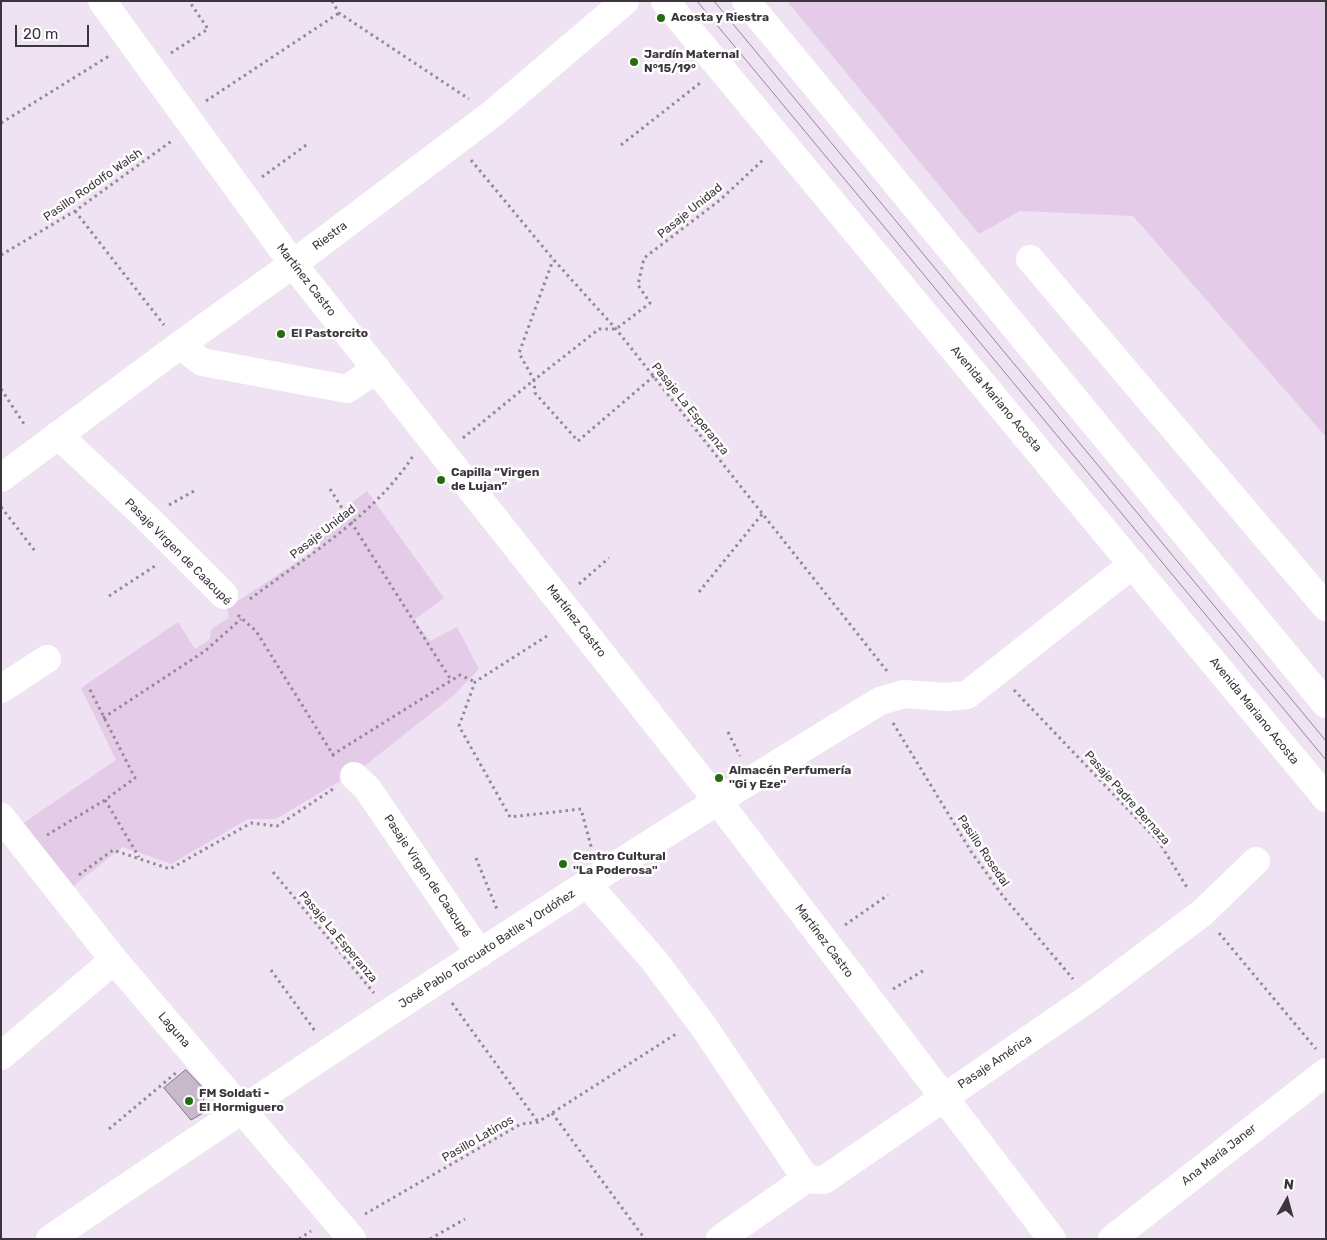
<!DOCTYPE html>
<meta charset="utf-8">
<style>
body{margin:0}
#map{position:relative;width:1327px;height:1240px;overflow:hidden;background:#efe2f2;font-family:Rubik,sans-serif}
canvas{display:block}
.frame{position:absolute;inset:0;border:2px solid #3b353c;pointer-events:none}
.north{position:absolute;left:1262px;top:1175px;width:50px;height:50px;-webkit-text-stroke:4px #fff;paint-order:stroke;rotate:7deg;font-size:14px;font-weight:700;line-height:20px;text-align:center;color:#3b353c}
.north::after{content:'';display:block;margin:auto;width:18px;height:22px;background:#3b353c;clip-path:polygon(50% 0,100% 100%,50% 72%,0 100%)}
.scale{position:absolute;left:15px;top:25px;width:74px;height:22px;box-sizing:border-box;border:2px solid #3b353c;border-top:0;padding-left:6px;font-size:15px;line-height:18px;white-space:nowrap;color:#3b353c;-webkit-text-stroke:4px #fff;paint-order:stroke}
</style>
<div id="map">
<canvas width="1327" height="1240"></canvas>
<div class="frame"></div>
<div class="north">N</div>
<div class="scale">20 m</div>
</div>
<script>
const ctx = document.querySelector('canvas').getContext('2d');
ctx.lineJoin = 'round';
function fillPath(path, color) {
  ctx.fillStyle = color;
  ctx.fill(path, 'evenodd');
}
function strokePath(path, color, width, dash) {
  ctx.strokeStyle = color;
  ctx.lineWidth = width;
  ctx.lineCap = dash ? 'butt' : 'round';
  ctx.setLineDash(dash || []);
  ctx.stroke(path);
}
function drawText(font, color, halo, rows, align = 'center') {
  ctx.font = font + ' Rubik,sans-serif';
  ctx.lineWidth = 5;
  ctx.setLineDash([]);
  ctx.textBaseline = 'middle';
  ctx.strokeStyle = halo;
  ctx.fillStyle = color;
  for (const [text, x, y, turn = 0] of rows) {
    ctx.save();
    ctx.translate(x, y);
    ctx.rotate((+turn || 0) * Math.PI / 180);
    ctx.textAlign = isNaN(turn) ? turn : align;
    if (halo) ctx.strokeText(text, 0, 0);
    ctx.fillText(text, 0, 0);
    ctx.restore();
  }
}
fillPath(new Path2D(`
 M787,1H1326V437L1133,216L1020,211L979,234Z
 M367,491L444,598L414,620L430,641L457,627L479,669L454,695L362,768L276,819H248L171,864L123,847L68,890L16,828L116,760L81,688L178,622L195,649L210,639L211,629L229,618L227,608L314,551L310,534Z`), '#e4cce9');
const building = new Path2D(`
 M186,1070L204,1089L203,1113L191,1120L164,1088Z`);
fillPath(building, '#c6b9c9');
strokePath(building, '#7d7180', 1);
strokePath(new Path2D(`
 M332,1L339,13L469,99
 M171,53L208,29L189,1
 M206,101L339,13
 M1,123L109,56
 M621,145L700,83
 M471,160L553,259L616,329L887,671
 M262,177L309,143
 M75,211L164,325
 M1,255L75,211L173,140
 M654,376L578,441L535,393L534,380L599,329H616L650,303L638,285L644,258L720,200L764,159
 M1,389L26,427
 M463,438L534,380L519,353L553,260
 M330,489L451,680
 M169,505L194,491
 M1,507L35,551
 M579,584L609,558
 M699,592L763,513
 M109,596L158,564
 M250,599C307,556 373,517 413,456
 M238,615L256,631L335,758
 M547,636L475,682L459,726L510,817L581,809L592,850
 M1014,690L1159,842L1188,889
 M103,718L205,651L241,619
 M893,723L972,853L1003,896L1073,979
 M728,732L740,756
 M332,755L460,675L475,682
 M105,800L139,857
 M47,835L105,800L135,778L88,686
 M476,858L498,912
 M273,872L374,993
 M79,875L113,850L170,869L251,823L277,826L333,789
 M845,925L888,895
 M1219,933L1316,1049
 M271,970L315,1031
 M893,989L926,969
 M452,1003L538,1122
 M552,1113L645,1239
 M109,1129L177,1072
 M365,1214L521,1124L538,1122L676,1034
 M299,1239L311,1231
 M430,1239L465,1219`), '#938995', 3, [2.5, 4]);
strokePath(new Path2D(`
 M102,1L293,264L717,800L1052,1239
 M1030,259L1326,607
 M180,345L202,362L347,389L377,369
 M58,435L146,517L224,595
 M1,478L180,345L293,264L492,114L625,1
 M1,689L47,659
 M354,776L367,788L480,954
 M1,817L114,960L352,1239
 M587,884L653,959L704,1027L806,1179
 M1,1056L114,960
 M50,1239C323,1054 598,872 880,701L904,694L946,697L967,695L1133,564
 M720,1239L806,1179L824,1180L1089,998L1202,913L1256,861
 M1112,1239L1326,1072`), '#fff', 28);
strokePath(new Path2D(`
 M665,1L1326,798
 M746,1L1326,704`), '#fff', 28);
strokePath(new Path2D(`
 M697,1L1326,760
 M714,1L1326,741`), '#928893', 1);
for (const [x, y, r, color] of [
 [661,18,5,"#236d0e"],
 [634,62,5,"#236d0e"],
 [281,334,5,"#236d0e"],
 [441,480,5,"#236d0e"],
 [719,778,5,"#236d0e"],
 [563,864,5,"#236d0e"],
 [189,1101,5,"#236d0e"]
]) {
  const dot = new Path2D();
  dot.arc(x, y, r, 0, 2 * Math.PI);
  ctx.fillStyle = color;
  ctx.fill(dot);
  strokePath(dot, '#fff', 2);
}
drawText('bold 12px', '#3b353c', '#fff', [
 ["Acosta y Riestra",671,18],
 ["Jardín Maternal",644,55],
 ["N°15/19°",644,69],
 ["El Pastorcito",291,334],
 ["Capilla “Virgen",451,473],
 ["de Lujan”",451,487],
 ["Almacén Perfumería",729,771],
 ["''Gi y Eze''",729,785],
 ["Centro Cultural",573,857],
 ["''La Poderosa''",573,871],
 ["FM Soldati -",199,1094],
 ["El Hormiguero",199,1108]
], 'left');
drawText('12px', '#3b353c', '#fff', [
 ["Pasillo Rodolfo Walsh",93,185,-35],
 ["Pasaje Unidad",690,211,-39],
 ["Riestra",330,236,-37],
 ["Martínez Castro",306,280,52],
 ["Avenida Mariano Acosta",996,399,50],
 ["Pasaje La Esperanza",690,409,51],
 ["Pasaje Unidad",323,532,-38],
 ["Pasaje Virgen de Caacupé",178,552,45],
 ["Martínez Castro",576,621,52],
 ["Avenida Mariano Acosta",1254,711,51],
 ["Pasaje Padre Bernaza",1127,798,48],
 ["Pasillo Rosedal",983,851,56],
 ["Pasaje Virgen de Caacupé",427,876,56],
 ["Pasaje La Esperanza",338,937,50],
 ["Martínez Castro",824,941,53],
 ["José Pablo Torcuato Batlle y Ordóñez",487,949,-33],
 ["Laguna",174,1030,49],
 ["Pasaje América",995,1062,-34],
 ["Pasillo Latinos",478,1139,-30],
 ["Ana María Janer",1219,1155,-38]
]);
</script>
